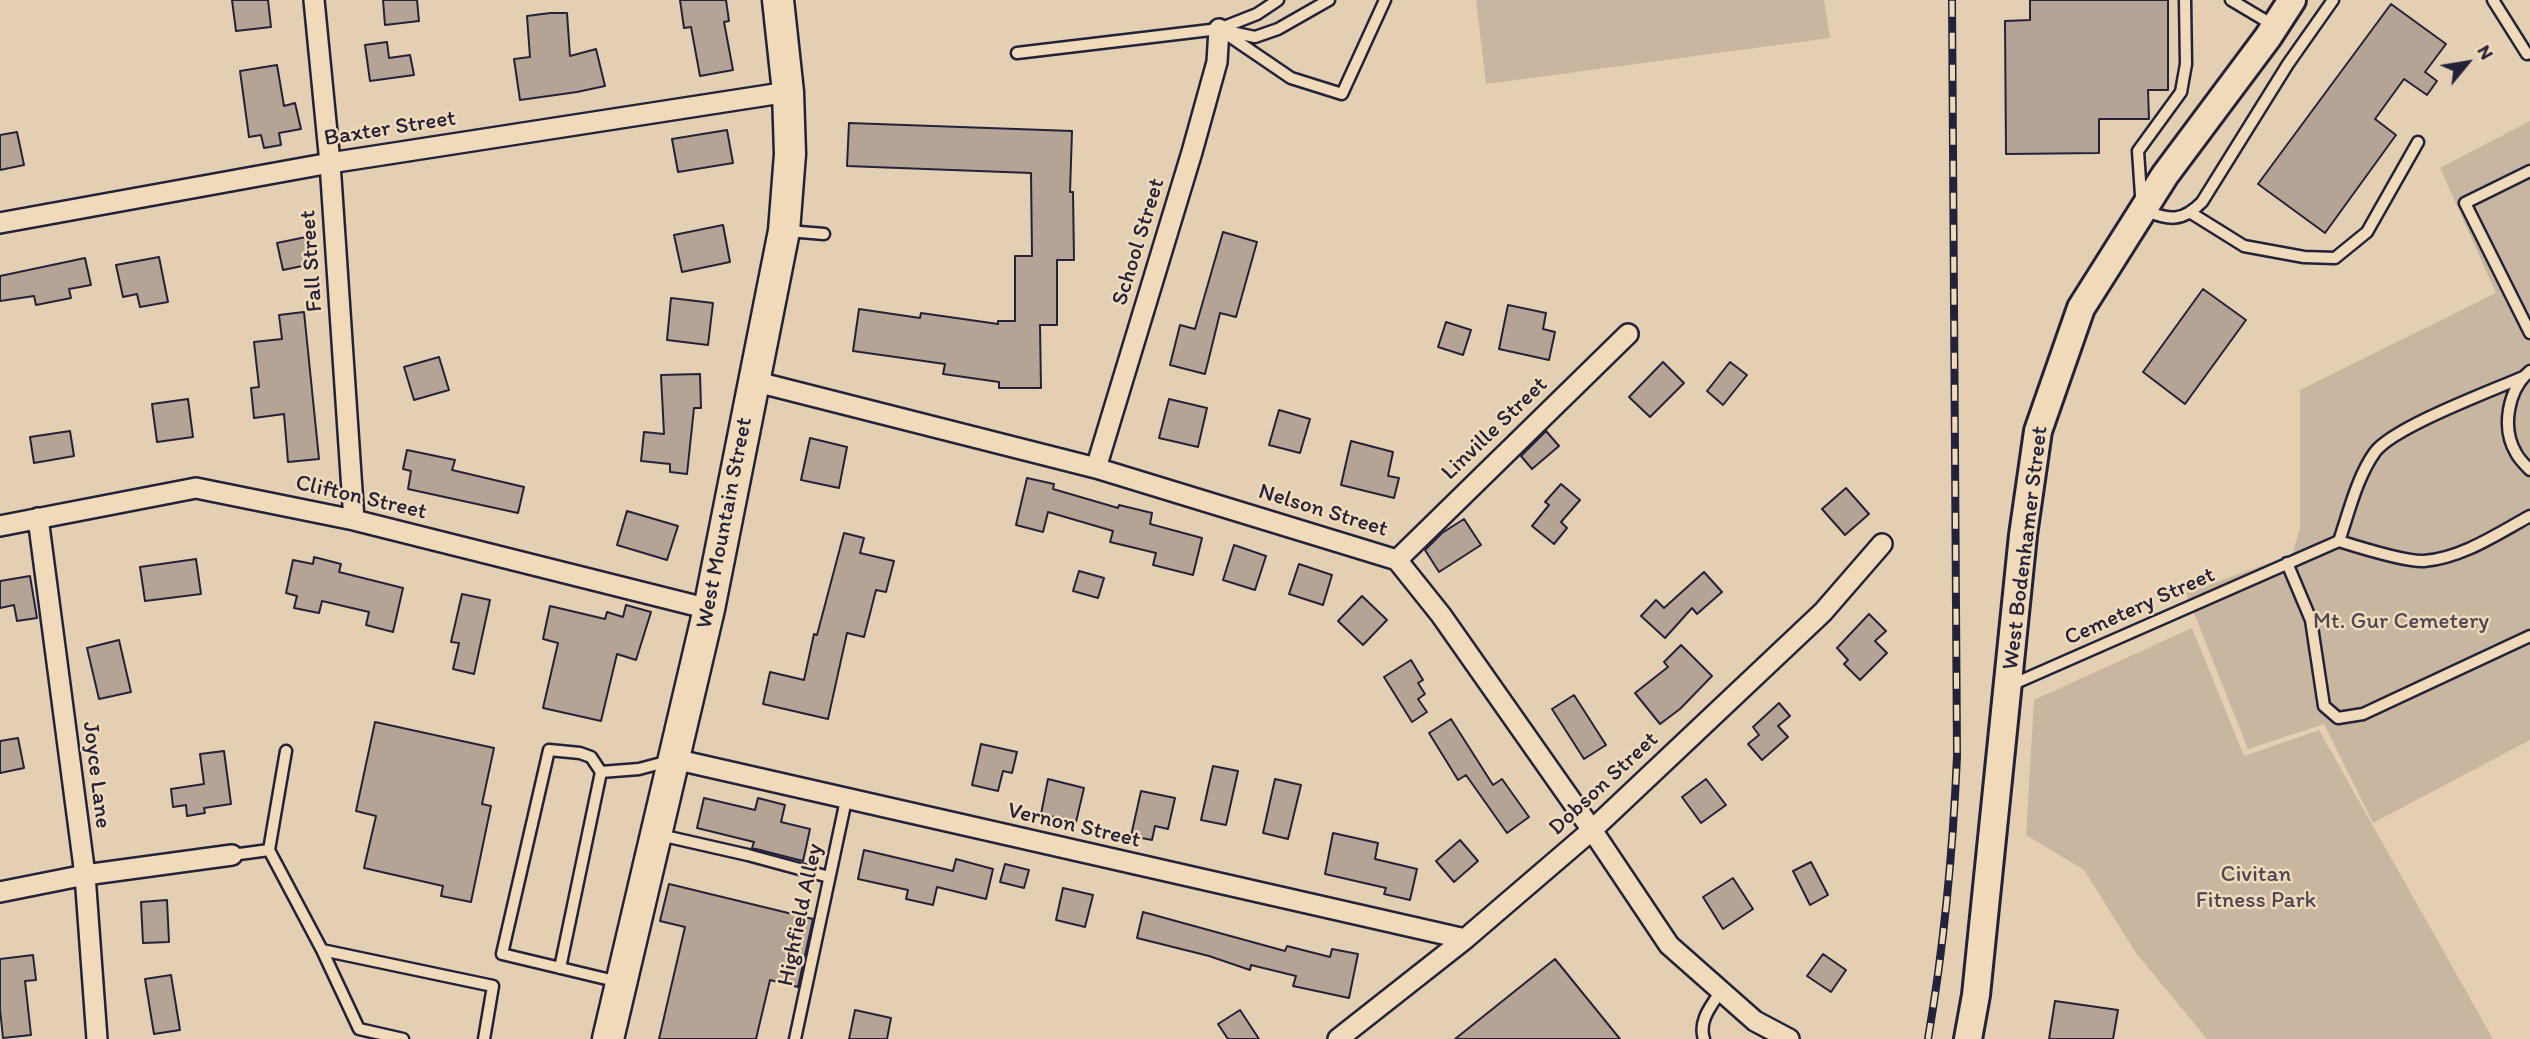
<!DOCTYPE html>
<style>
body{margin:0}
#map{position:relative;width:2530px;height:1039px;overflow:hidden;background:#e5cfb2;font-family:Itim,sans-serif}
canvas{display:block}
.north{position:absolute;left:2432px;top:28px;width:70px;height:70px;-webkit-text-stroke:5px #f1daba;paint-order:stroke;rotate:60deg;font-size:19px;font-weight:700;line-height:28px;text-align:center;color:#22223b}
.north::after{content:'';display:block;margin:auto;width:24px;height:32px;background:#22223b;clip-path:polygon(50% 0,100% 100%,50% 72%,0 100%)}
</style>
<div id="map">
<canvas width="2530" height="1039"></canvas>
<div class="north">N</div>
</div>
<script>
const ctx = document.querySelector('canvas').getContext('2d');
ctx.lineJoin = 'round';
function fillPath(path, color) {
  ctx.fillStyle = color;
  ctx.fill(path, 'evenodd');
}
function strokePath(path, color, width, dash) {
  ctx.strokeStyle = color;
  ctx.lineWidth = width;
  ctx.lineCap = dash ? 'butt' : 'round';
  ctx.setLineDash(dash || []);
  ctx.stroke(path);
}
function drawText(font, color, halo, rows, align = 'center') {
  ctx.font = font + ' Itim,sans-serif';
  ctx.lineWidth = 5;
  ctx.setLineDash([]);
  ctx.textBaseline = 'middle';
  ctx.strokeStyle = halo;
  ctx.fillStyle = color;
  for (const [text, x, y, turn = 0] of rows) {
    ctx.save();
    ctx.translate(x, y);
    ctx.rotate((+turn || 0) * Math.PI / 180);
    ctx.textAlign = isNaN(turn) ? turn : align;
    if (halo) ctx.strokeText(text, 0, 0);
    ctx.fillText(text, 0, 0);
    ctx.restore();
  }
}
fillPath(new Path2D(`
 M1476,0H1824L1830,38L1486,84Z
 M2530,121V740L2373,823L2324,724L2248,749L2186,593L2292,555L2300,528V390L2496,293L2440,168Z
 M2192,628L2244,756L2319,730L2493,1039H2207L2136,953L2084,870L2026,835L2034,700Z`), '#c8b6a1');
const building = new Path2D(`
 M232,0H268L271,27L236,31Z
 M383,0H417L419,21L385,25Z
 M680,0H726L729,21L724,22L733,70L700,76L691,27L684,28Z
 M2030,0H2168V90H2148L2149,119H2099V153L2006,154L2005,21L2030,20Z
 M2391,4L2446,44L2425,72L2437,81L2427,95L2404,79L2375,119L2396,135L2325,233L2258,184Z
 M550,13H567L570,56L596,49L605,86L577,92L520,100L514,59L530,57L527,16Z
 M387,42L389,58L410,55L414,75L370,81L365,45Z
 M277,65L284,106L295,103L301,129L279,133L281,145L264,148L261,135L249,137L240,71Z
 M849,123L1072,131L1070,192H1073L1074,260H1057V325H1040L1041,388H999V382L943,374L945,364L853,351L859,309L920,318L921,313L998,324V321H1015V256H1032L1031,173L847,166Z
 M727,130L733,163L678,172L672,139Z
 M17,132L24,165L0,170V135Z
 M723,225L730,262L682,272L674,235Z
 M1223,232L1257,242L1236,317L1220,313L1205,374L1170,365L1180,325L1195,329Z
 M306,237L312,264L283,270L277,243Z
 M159,257L168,302L140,307L137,294L123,297L116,265Z
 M85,258L91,285L69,289L71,298L36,305L34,296L0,301V276Z
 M2203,289L2246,320L2185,404L2143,372Z
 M671,298L713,303L708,345L667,340Z
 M1508,305L1546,313L1543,329L1555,332L1549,360L1499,349Z
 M304,312L319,459L288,462L284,414L254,418L251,388L259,387L254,342L282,339L279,315Z
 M1446,322L1471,330L1463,355L1438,347Z
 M439,357L449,390L414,400L404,367Z
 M1663,362L1684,383L1650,417L1629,397Z
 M1730,362L1747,375L1723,405L1707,391Z
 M700,374L701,408H694L687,474L670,472V464L641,461L644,432L664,434L661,375Z
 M188,399L193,437L157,442L152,404Z
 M1169,399L1207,408L1198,447L1159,438Z
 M1279,410L1310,419L1300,453L1269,445Z
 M70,431L74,456L34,463L30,437Z
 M1546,431L1559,446L1532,469L1521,456Z
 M810,438L847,447L839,488L801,480Z
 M1351,441L1393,452L1388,476L1399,478L1394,498L1341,485Z
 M407,450L455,460L452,470L524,487L518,513L408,489L411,471L403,469Z
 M1027,478L1054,484L1053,489L1118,508L1119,505L1152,513L1150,524L1202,538L1193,575L1153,565L1156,553L1110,542L1113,531L1048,512L1043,532L1016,525Z
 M1561,484L1580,500L1561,522L1567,528L1554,544L1532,526L1549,505L1545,502Z
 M1846,488L1869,514L1845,535L1822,509Z
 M627,511L678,526L667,560L617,545Z
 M1464,519L1481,545L1439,572L1425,550L1442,533Z
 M844,533L864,538L860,553L894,561L886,592L876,590L864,637L847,633L828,719L763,704L770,672L804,680L814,634L817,635Z
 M1234,545L1266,556L1255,590L1223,580Z
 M314,557L341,564L339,572L403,588L393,632L366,625L369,612L322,601L319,613L294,608L297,596L286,593L293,560L313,564Z
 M196,559L201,594L145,601L140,567Z
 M1299,564L1332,575L1323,605L1289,594Z
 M1079,571L1104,578L1098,598L1073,591Z
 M1704,572L1722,592L1697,614L1692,608L1665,638L1641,616L1656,600L1664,608Z
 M30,576L37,618L17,621L14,605L0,608V581Z
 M462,594L490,600L474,674L453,669L459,643L451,642Z
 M1362,596L1387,620L1363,645L1338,621Z
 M626,605L651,612L636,660L617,654L601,721L543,708L558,643L543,639L550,606L605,619L607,612L623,617Z
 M1869,614L1886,631L1875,641L1887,653L1860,680L1844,664L1848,660L1837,648Z
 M119,640L131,692L99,699L87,648Z
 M1681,645L1712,676L1680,709L1660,724L1635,693L1668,667L1664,662Z
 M1411,660L1423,680L1418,683L1425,694L1418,699L1427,712L1412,722L1384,677Z
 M1574,695L1606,745L1584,759L1552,709Z
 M1779,703L1790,716L1778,726L1788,737L1762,760L1748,744L1759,735L1753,727Z
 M1451,719L1493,785L1502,779L1529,817L1507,833L1466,775L1458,780L1429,733Z
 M375,722L494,748L482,804L491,806L471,902L441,896L443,886L364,868L376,816L356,811Z
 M18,738L24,768L0,773V741Z
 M981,744L1017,752L1012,773L1003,771L998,791L972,785Z
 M224,751L231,804L204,808L205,813L187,816L186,805L173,807L171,789L204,784L200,754Z
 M1213,766L1238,771L1226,825L1201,820Z
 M1048,779L1084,788L1076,822L1041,814Z
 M1275,779L1301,785L1288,839L1263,833Z
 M1706,779L1726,805L1701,823L1682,797Z
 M1141,791L1175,798L1168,829L1155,826L1152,840L1131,836Z
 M704,798L755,810L758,798L785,805L781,822L810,829L803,861L752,848L754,842L697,828Z
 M1333,833L1378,843L1375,859L1417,869L1410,900L1384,894L1386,888L1325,874Z
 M1460,840L1478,861L1454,882L1436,861Z
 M864,850L953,871L956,859L993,869L986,899L937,887L933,905L906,899L908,890L858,879Z
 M1811,862L1828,895L1810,905L1793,871Z
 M1005,864L1029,870L1024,888L1000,882Z
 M1733,878L1753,909L1723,929L1703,897Z
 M669,884L813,919L798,987L770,980L756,1039H659L685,927L660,921Z
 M1063,888L1093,895L1085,927L1056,920Z
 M167,900L169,942L143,943L141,902Z
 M1143,912L1285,951L1287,946L1330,957L1332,949L1358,954L1349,998L1293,986L1296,976L1251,965L1250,970L1209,956L1137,938Z
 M1823,954L1846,970L1831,992L1807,976Z
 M33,955L36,980L25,981L31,1035L3,1038L0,1009V959Z
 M1555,959L1620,1039H1455Z
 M171,975L180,1030L154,1034L145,979Z
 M2055,1001L2118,1010L2113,1039H2049Z
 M855,1010L891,1018L887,1039H849Z
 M1240,1010L1259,1039H1228L1218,1024Z`);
fillPath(building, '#b5a495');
strokePath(building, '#22223b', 2);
const service = new Path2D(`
 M2185,0L2186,64L2181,92L2138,151L2142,210C2169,219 2180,224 2202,202L2288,64L2333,0
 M2231,0L2273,25
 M2493,0L2527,54
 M1219,29L1257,14L1278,0
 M1226,31L1255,37L1278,29L1329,0
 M1017,53L1219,29L1291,78L1342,94L1385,0
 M2530,171L2465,203L2530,333
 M2191,213L2244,246L2304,257L2335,258L2367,232L2418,142
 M788,231L824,234
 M2530,371C2508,389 2501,428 2516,453C2519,459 2525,465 2530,470
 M2339,541C2358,547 2406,562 2424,561C2462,558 2497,534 2530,516
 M2287,563L2311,620L2324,706L2338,718L2363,714L2530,636
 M2009,686L2339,541C2349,512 2357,477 2375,452C2394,427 2491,391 2523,377
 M601,772L639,769L669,761
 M660,835L748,855L829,877
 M269,850L286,751
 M232,855L269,850L322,950L359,1029L403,1039
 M322,950L493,986L484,1039
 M560,968L601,772L591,757L580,753L549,750L502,954L619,982
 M795,1039L846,800
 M1704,1039C1698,1021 1711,1006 1721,991`);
const minor = new Path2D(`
 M314,0L330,163L354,520
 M0,223L330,163L788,92
 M753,381L1096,468L1397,560L1441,615L1592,830L1669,945L1755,1021L1789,1039
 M1096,468L1192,152L1217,62L1219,29
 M38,518L85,875L97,1039
 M0,526L196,488L354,520L709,609
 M1397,560L1628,334
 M674,759L1465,939
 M0,892L85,875L232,855
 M1338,1039L1465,939L1592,830L1823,612L1882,544`);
const secondary = new Path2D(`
 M1968,1039L1976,995L2023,535L2038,431L2081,308L2165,175L2268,37L2292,0`);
const primary = new Path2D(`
 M608,1039L709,609L784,231L790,154L788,92L778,0`);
strokePath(service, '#22223b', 15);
strokePath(minor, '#22223b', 24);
strokePath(secondary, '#22223b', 32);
strokePath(primary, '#22223b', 35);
strokePath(service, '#f1daba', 10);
strokePath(minor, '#f1daba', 19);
strokePath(secondary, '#f1daba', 26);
strokePath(primary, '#f1daba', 30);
const rail = new Path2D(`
 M1928,1039C1944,945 1953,851 1957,756L1952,0`);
strokePath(rail, '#22223b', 8);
strokePath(rail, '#f1daba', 5, [16]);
drawText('23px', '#22223b', '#f1daba', [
 ["Baxter Street",390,129,-9],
 ["School Street",1139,242,-73],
 ["Fall Street",312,261,-94],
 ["Linville Street",1495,429,-44],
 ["Clifton Street",361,498,13],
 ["Nelson Street",1323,511,17],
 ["West Mountain Street",725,523,-79],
 ["West Bodenhamer Street",2026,548,-83],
 ["Cemetery Street",2140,607,-24],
 ["Joyce Lane",96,775,83],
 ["Dobson Street",1604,784,-43],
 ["Vernon Street",1074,826,13],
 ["Highfield Alley",801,915,-78]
]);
drawText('23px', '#4c4754', '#f1daba', [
 ["Mt. Gur Cemetery",2401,622],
 ["Civitan",2256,875],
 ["Fitness Park",2256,901]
]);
</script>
